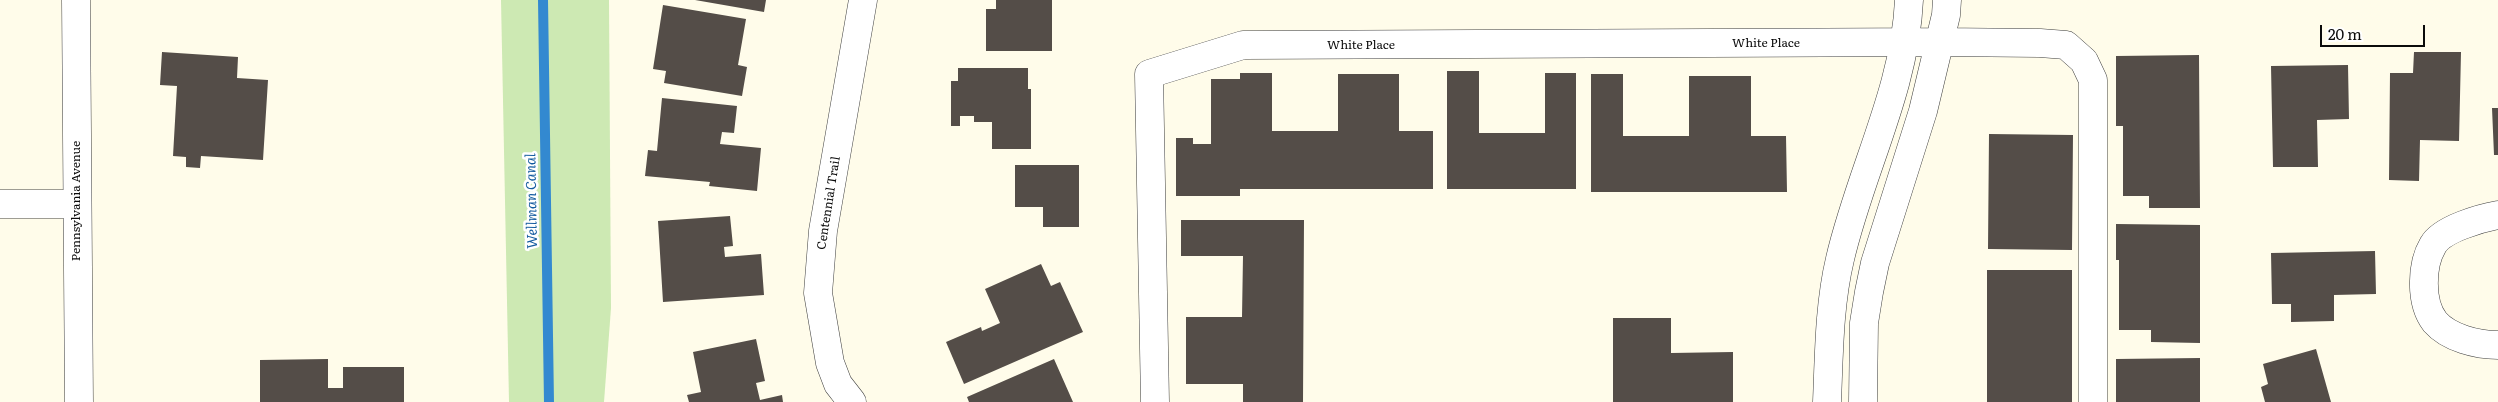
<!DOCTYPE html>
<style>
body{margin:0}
#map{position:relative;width:2498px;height:402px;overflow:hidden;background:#fffcea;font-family:Literata,serif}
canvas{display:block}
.scale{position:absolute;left:2320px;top:25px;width:105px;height:22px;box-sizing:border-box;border:2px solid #0b0b0b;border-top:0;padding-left:6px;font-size:15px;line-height:18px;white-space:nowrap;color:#0b0b0b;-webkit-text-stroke:4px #fff;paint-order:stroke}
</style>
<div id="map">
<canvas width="2498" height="402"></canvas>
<div class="scale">20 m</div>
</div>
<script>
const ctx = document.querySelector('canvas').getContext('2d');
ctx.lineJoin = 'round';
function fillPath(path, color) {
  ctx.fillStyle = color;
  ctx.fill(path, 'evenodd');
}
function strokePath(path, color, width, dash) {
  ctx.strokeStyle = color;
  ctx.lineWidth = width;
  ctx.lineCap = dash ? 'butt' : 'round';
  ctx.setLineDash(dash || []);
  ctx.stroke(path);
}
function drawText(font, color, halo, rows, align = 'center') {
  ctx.font = font + ' Literata,serif';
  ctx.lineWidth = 5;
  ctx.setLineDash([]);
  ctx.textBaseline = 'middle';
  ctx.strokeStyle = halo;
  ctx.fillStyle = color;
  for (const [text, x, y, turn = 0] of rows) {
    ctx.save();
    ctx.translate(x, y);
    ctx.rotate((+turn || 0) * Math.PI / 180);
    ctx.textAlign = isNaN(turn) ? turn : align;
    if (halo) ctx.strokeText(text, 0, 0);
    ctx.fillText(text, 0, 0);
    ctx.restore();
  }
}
fillPath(new Path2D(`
 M501,0H609L611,308L604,402H509Z`), '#cde9b3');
strokePath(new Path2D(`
 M543,0L549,402`), '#3389d0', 10);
fillPath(new Path2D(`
 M695,0H766L764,12Z
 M996,0H1052V51H986V9H996Z
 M663,5L746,19L738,65L747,67L742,96L664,83L666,71L653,69Z
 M162,52L238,57L237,78L268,80L263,160L201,156L200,168L186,167V157L173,156L177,86L160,85Z
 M2414,52H2461L2459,141L2420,140L2419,181L2389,180L2390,73H2413Z
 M2199,55L2200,208H2149V196H2123V126H2116V56Z
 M2348,65L2349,119L2317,120L2318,167H2273L2271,66Z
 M958,68H1028V89H1031V149H992V122H974V116H960V126H951V81H958Z
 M1447,71H1479V133H1545V73H1576V189H1447Z
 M1240,73H1272V131H1338V74H1399V131H1433V189H1240V196H1176V138H1193V144H1211V79H1240Z
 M1591,74H1623V136H1689V76H1751V136H1786L1787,192H1591Z
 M662,98L737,106L734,133L722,132L720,144L761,148L757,191L709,186L710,182L645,176L648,150L657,151Z
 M2492,108H2498V155H2494Z
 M1989,134L2073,135L2072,250L1988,249Z
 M1015,165H1079V227H1043V207H1015Z
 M730,216L733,246L724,247L725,257L761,254L764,295L663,302L658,221Z
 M1181,220H1304L1303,402H1243V384H1186V317H1242L1243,256H1181Z
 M2116,224L2200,225V343L2151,342V330H2119V260H2116Z
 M2375,251L2376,294L2334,295V321L2291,322V304H2272L2271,253Z
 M1041,264L1051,286L1060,282L1083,332L964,384L946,342L981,327L982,331L1000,323L985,289Z
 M1987,270H2072V402H1987Z
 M1613,318H1671V353L1733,352V402H1613Z
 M756,339L765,381L756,383L760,400L782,395L783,402H689L687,395L701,392L693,352Z
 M2316,349L2331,402H2265L2261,387L2268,384L2263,364Z
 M2200,358V402H2116V359Z
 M328,359V388H343V367H404V402H260V360Z
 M1054,359L1073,402H969L967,397Z`), '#544d48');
const minor = new Path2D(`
 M76,0L79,402
 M0,204H76
 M2498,215C2481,218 2442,229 2433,245C2421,265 2420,303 2435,322C2449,338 2477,345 2498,345
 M852,402L838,384L830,363L818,293L823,231L863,0
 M1155,402L1149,74L1243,45L1940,42L2040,43L2066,45L2084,61L2093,80V402
 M1827,402C1829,355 1829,305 1840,259C1860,172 1905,90 1909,0
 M1863,402L1864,323L1869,292L1875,263L1923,111L1946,15L1947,0`);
strokePath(minor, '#3e3e3e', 29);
strokePath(minor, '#fff', 28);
drawText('12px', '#0b0b0b', '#fff', [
 ["White Place",1766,43],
 ["White Place",1361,45],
 ["Pennsylvania Avenue",76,201,-90],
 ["Centennial Trail",829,203,-81]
]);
drawText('italic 14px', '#135b9f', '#fff', [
 ["Wellman Canal",532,201,-91]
]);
</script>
